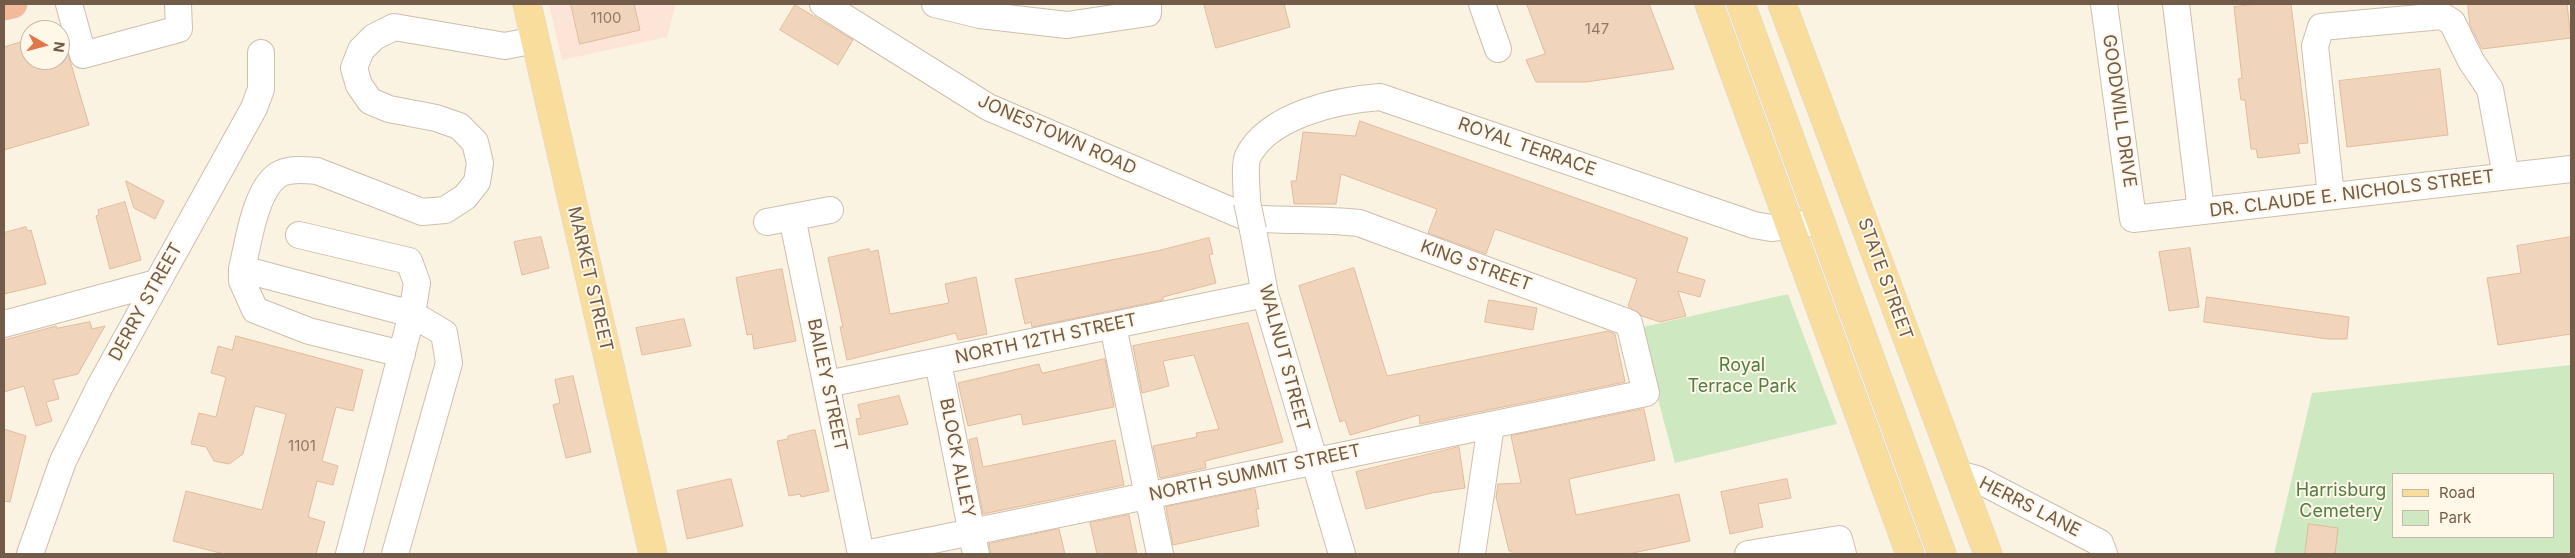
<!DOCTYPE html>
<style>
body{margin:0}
#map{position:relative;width:2575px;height:558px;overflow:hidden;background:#fbf3e2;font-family:Inter,sans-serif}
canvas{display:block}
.frame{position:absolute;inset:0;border:5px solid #725b49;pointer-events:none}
.legend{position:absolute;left:2392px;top:473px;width:162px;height:65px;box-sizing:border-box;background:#fff7e8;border:1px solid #c7b9a8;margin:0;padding:6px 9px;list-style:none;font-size:15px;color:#725b49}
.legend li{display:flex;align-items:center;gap:10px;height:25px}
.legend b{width:25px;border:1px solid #c7b9a8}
.north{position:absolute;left:20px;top:20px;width:50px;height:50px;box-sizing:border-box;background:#fff7e8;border:1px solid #c7b9a8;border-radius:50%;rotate:98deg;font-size:14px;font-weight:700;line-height:20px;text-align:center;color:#725b49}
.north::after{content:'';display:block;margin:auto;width:18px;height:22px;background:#e2774a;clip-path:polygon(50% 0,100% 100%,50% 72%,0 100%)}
</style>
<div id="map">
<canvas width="2575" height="558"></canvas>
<div class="frame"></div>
<ul class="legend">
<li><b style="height:6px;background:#f9dd9c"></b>Road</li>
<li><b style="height:14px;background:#cee8c1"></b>Park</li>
</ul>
<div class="north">N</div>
</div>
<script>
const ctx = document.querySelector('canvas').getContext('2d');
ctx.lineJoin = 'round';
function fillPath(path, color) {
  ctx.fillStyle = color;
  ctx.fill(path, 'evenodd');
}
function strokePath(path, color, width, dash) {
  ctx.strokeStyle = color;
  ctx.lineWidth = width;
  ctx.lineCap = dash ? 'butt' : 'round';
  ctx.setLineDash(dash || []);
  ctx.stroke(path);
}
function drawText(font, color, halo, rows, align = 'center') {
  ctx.font = font + ' Inter,sans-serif';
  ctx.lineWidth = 4;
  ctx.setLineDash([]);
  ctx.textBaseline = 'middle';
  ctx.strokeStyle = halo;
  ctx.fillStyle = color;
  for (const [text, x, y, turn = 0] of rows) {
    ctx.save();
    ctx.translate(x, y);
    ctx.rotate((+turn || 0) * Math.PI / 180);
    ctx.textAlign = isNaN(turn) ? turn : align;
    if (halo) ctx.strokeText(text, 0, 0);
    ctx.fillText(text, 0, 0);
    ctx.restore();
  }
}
fillPath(new Path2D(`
 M549,4H676L667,37L562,60Z`), '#fce4d6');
fillPath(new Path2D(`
 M1788,294L1837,424L1675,463L1639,328Z
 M2571,365V554H2274L2312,393ZM2394,474H2554V537H2394Z`), '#cee8c1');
const building = new Path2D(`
 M571,4H634L640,30L580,44Z
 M1204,4H1284L1290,27L1216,48Z
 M1527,4H1649L1674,69L1586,82H1536L1526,60L1545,54Z
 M2257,4H2291L2308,143L2298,144L2300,153L2258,158L2256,149H2251L2245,100H2241L2238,79L2242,78L2234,7Z
 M2468,4H2567L2571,38L2482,49L2470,25Z
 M795,5L853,40L838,65L780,30Z
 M61,30L89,125L4,150V47L30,39V60H60Z
 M2440,69L2448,135L2347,147L2339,81Z
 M1360,121L1688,238L1677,272L1705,280L1700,297L1678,291L1686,316L1660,322L1642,316L1628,306L1637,279L1495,229L1486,254L1428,233L1437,209L1341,174L1336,204H1294L1291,181H1296L1303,132L1355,136Z
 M126,181L164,201L155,219L134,208Z
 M125,202L141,260L110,269L96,216L99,215L98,210Z
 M26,227L28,231L31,230L46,284L4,294V233Z
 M541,237L549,268L522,275L514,242Z
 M2571,237V334L2498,345L2487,278L2521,273L2517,246Z
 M1209,238L1213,254L1209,255L1216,283L1163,297V300L1032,327L1031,322L1025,324L1015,279L1157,251Z
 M2190,248L2199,307L2169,311L2159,252Z
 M869,249L870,252L878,250L890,314L949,303L945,284L976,277L987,334L958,340L956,333L847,360L840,327H843L828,258Z
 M1354,268L1387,376L1608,331L1615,334L1625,382L1420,424L1419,415L1350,435L1345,420L1340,422L1299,286Z
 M782,269L796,341L754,349L752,334L747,335L736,278Z
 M2207,297L2349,317L2347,339H2328L2204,322Z
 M1489,300L1537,308L1533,330L1485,322Z
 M684,319L691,346L642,355L636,328Z
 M90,322L92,329L105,326L78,374L53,380L59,399L46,402L52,421L36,426L24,386L4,392V340L56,326L57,328Z
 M1248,323L1283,442L1205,461L1206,468L1160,478L1153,446L1197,437L1196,433L1219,429L1194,355L1163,361L1169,386L1142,393L1133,346Z
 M236,336L363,370L353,411L336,407L322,461L338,466L333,485L317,481L308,517L325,522L316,554H224L173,541L186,491L262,510L286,414L255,406L243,454L229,464L214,461L206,447L191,444L199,413L216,417L226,377L211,373L218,346L232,350Z
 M1105,359L1114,407L1023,425L1021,414L968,426L958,383L1039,364L1042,373Z
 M573,376L591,452L566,458L553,405L560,403L555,380Z
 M899,396L908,424L859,435L856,419L861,418L858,405Z
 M1644,409L1655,460L1569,479L1576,515L1679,494L1690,541L1628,554H1512V551H1509L1496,497L1498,484L1521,483L1511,436Z
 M4,429L26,436L10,502L4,501Z
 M815,430L829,491L801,497L800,494L789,496L777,441L788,439V436Z
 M977,438L983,467L1115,440L1124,485L983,514L969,440Z
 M1459,447L1465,488L1432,493L1366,509L1356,472Z
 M731,479L743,526L687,539L677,491Z
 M1787,479L1791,498L1758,504L1763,527L1730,534L1721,492Z
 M1255,489L1259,509H1256L1259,526L1173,545L1166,507Z
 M1129,515L1137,554H1097L1090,523Z
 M2309,524L2338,528L2335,554H2305Z
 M1059,529L1065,554H991L989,544Z`);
fillPath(building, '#f0d4bb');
strokePath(building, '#e2bb9b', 1);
const minor = new Path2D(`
 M69,4L83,55L179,29L178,4
 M823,4L988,107L1248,218C1285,221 1322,219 1359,223L1629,323L1646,393L865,554
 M935,4L980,15L1067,25L1148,13V4
 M1482,4L1498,49
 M2104,4L2133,219L2571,169
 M2176,4L2201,211
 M2331,196L2315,46L2321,27L2442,16L2452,22L2471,61L2490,89L2506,176
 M1247,202C1247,192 1244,164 1248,156C1269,115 1337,100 1380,97L1754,225L1771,228L1821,222
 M792,217L861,554
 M767,222L830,210
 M1253,230L1265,294L1342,554
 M299,235L409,261L417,283L412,314L444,333L449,363L395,554
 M242,269L412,314L349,554
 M4,324L156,283
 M1113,326L1160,554
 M402,354L309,331L255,310L242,281V269C248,244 255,190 278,175C289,168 305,170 317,171L422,212L445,210L465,197L477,182L480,163L475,142L459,126L436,118L389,109L370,101L359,85L354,68L361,50L374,37L394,27L505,46L535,40
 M938,362L976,554
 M827,384L1265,294
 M1958,474L1977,479L2100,543L2104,554
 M30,554L63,461L100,386L254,108L261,89V53
 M1472,554L1491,425
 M1748,554L1839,539L1843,554`);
const major = new Path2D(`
 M527,4L653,554
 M1709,4L1910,554
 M1741,4L1942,554
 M1782,4L1988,554`);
const highway = new Path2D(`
 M4,6L13,4`);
strokePath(minor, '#cebeac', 28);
strokePath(major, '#dad4d0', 29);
strokePath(highway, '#dad4d0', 29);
strokePath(minor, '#fff', 26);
strokePath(major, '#f9dd9c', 28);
strokePath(highway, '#f4b89a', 28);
const minorBridge = new Path2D(`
 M1247,202L1253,230`);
strokePath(minorBridge, '#cebeac', 28, []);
strokePath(minorBridge, '#fff', 26);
drawText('15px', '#927966', null, [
 ["1100",606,18],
 ["147",1597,29],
 ["1101",302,446]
]);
drawText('18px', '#725b49', '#fff7e8', [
 ["GOODWILL DRIVE",2119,111,82],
 ["JONESTOWN ROAD",1057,135,24],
 ["ROYAL TERRACE",1527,147,19],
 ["DR. CLAUDE E. NICHOLS STREET",2352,194,-7],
 ["KING STREET",1476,266,20],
 ["MARKET STREET",590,279,77],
 ["STATE STREET",1885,279,70],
 ["DERRY STREET",146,302,-61],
 ["NORTH 12TH STREET",1046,339,-12],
 ["WALNUT STREET",1284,358,75],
 ["BAILEY STREET",827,385,78],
 ["BLOCK ALLEY",957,458,79],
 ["NORTH SUMMIT STREET",1255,473,-12],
 ["HERRS LANE",2030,507,27]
]);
drawText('18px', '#527d44', '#fff7e8', [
 ["Royal",1742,366],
 ["Terrace Park",1742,387],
 ["Harrisburg",2341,491],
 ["Cemetery",2341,512]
]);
</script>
